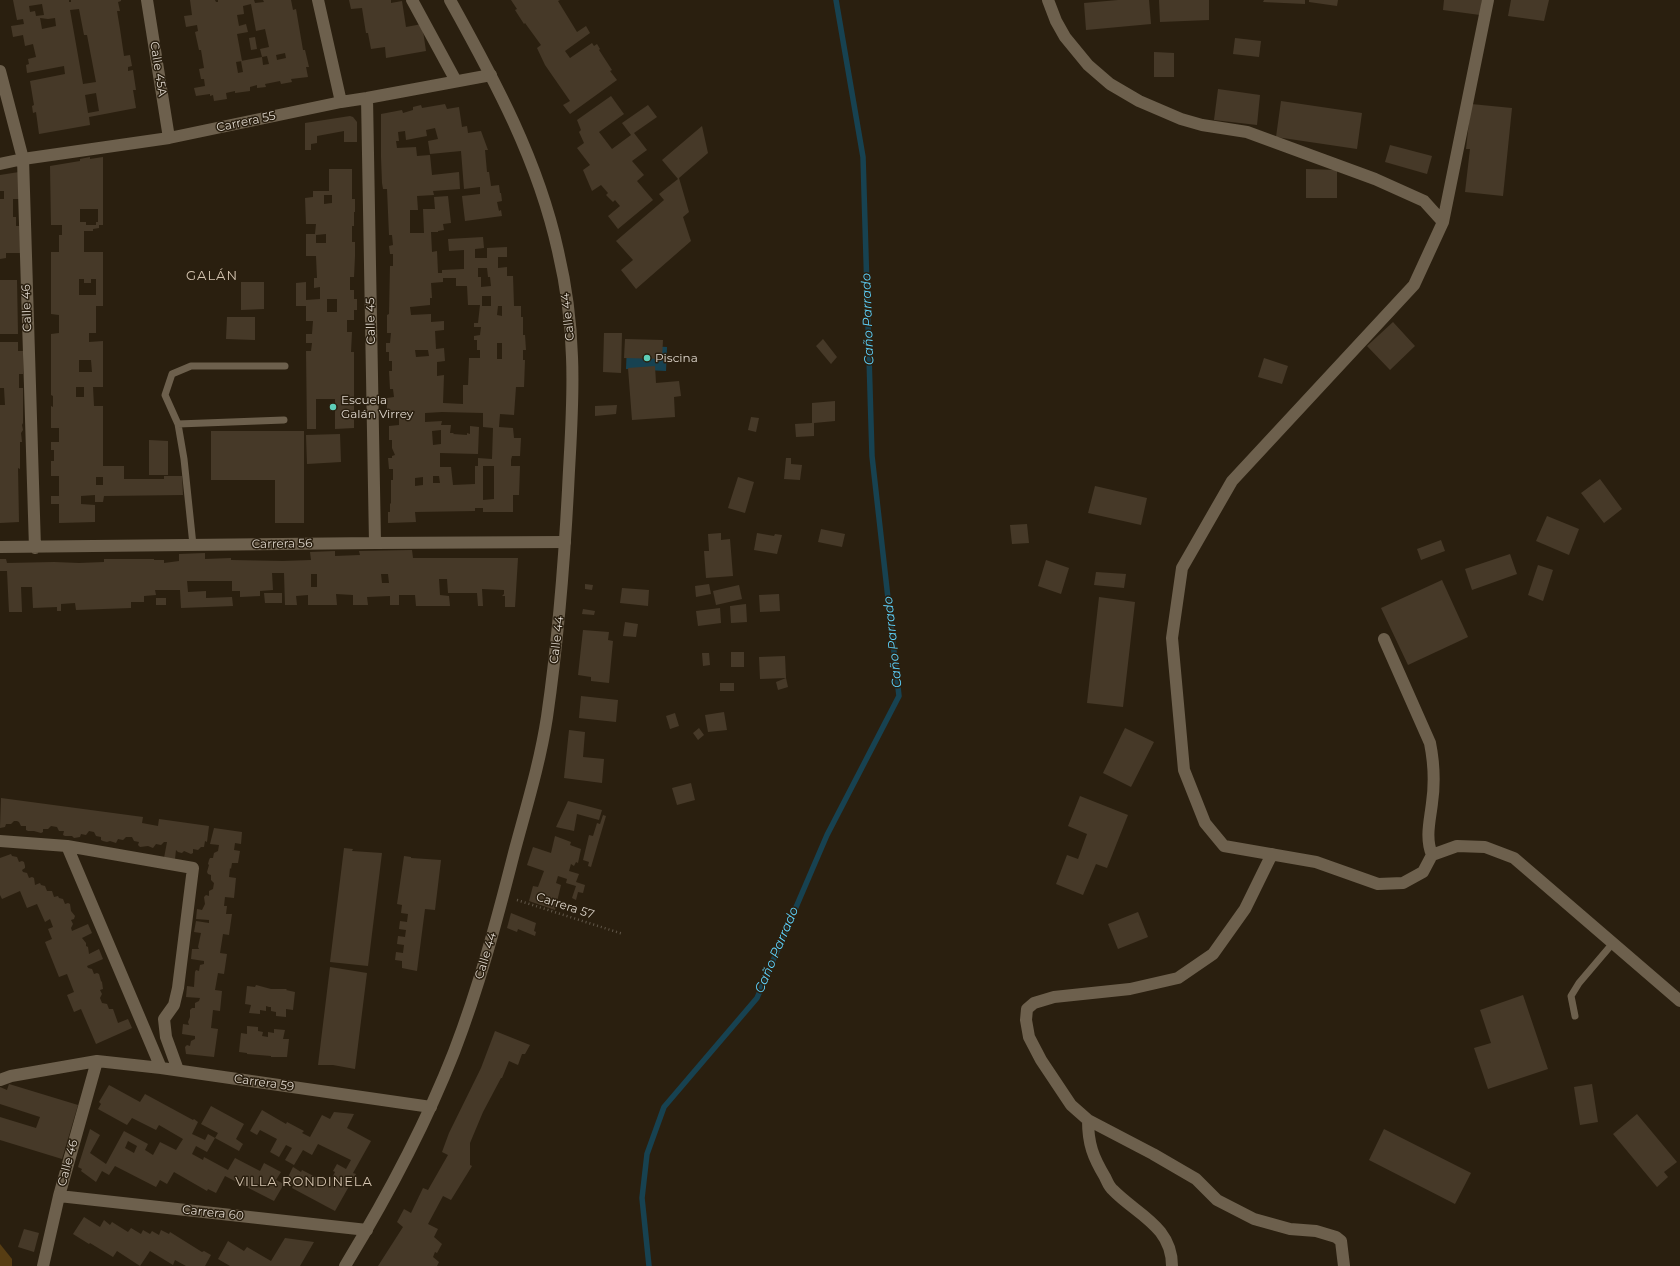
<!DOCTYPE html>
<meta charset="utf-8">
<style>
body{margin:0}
canvas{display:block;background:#2a1f0f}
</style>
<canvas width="1680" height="1266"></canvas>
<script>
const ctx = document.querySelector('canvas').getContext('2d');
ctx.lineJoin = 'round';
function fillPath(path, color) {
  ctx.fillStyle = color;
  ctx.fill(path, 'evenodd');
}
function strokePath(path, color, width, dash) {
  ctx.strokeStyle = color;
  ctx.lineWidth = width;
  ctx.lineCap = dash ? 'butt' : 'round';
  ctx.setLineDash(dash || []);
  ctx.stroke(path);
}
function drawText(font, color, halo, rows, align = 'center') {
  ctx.font = font + ' Montserrat,sans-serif';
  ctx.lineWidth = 3;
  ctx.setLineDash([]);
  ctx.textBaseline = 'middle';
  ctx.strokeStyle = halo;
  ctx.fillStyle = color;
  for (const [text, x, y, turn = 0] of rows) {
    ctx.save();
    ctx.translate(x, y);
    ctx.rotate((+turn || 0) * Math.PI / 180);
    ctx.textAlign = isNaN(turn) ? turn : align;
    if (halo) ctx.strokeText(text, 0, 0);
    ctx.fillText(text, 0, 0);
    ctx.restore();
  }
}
fillPath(new Path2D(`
 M0,1244L12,1259V1266H0Z`), '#573d13');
fillPath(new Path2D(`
 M627,345L667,347L666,371L626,369Z`), '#174251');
strokePath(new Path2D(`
 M649,1266L642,1198L647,1154L664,1107L757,998L827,835L899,696L872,456L863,157L836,0`), '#174251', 5.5);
fillPath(new Path2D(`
 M13,0H69V2H71V0H121V1L118,2L120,11H117L120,29L124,56L130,55L132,66L128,67V71L133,70L136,90H133L136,108L89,117L90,125L39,134L36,112L33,113L32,106L34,105L30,81L65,74L64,66L27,73L26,65L29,64L28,59L36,57L33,44L25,46L23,35L13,37L11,26L24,24L23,19L17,20ZM42,4L44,15L36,16L35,11L30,12L29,6ZM79,9L84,35H87L96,82L83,84L70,10ZM40,18L48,19L55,18L56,26L42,29ZM96,93L99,111L88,113L85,95Z
 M190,0H215L216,2H218V0H254L255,3L264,2L263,0H291L293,10L296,9L303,50H305L309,67H306L308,77L291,79L292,82L281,84L280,81L265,84L266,87L257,88V85L250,87V91L235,93V91L226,93L227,99L214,101L213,95L210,96V94L196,96L194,88L205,86L204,79H201L199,69L204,68L201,50H199L195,32L198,31L197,25L186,27L184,16L192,15ZM251,4L256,31L265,29L269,47L260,49L262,57L267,56L269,64L263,65L262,57L241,61L243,72L238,73L236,62L242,61L237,34L248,32L246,24L239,26L237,15L244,14L243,6ZM285,53L286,58L277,60L276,55Z
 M349,0H391V3L402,1L406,27L422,24L426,51L386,58L385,47L371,49L368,33H366L362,8L351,9Z
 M511,0H560L558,1L577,32L586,26L590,33L565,51L570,58L592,43L594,46L597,44L600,49L599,50L612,70L610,71L617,80L570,114L563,105L570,101L545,65L537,48L541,45L525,23L524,24L515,10L517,9Z
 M1118,0H1149L1151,24L1086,30L1084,3Z
 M1159,0H1209V20L1160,22Z
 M1264,0H1305V4L1263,2Z
 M1309,0H1338L1337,6L1309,2Z
 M1444,0H1482L1480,15L1443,10Z
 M1511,0H1549L1544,21L1508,16Z
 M255,37L257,49L251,50L249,38Z
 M1235,38L1261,41L1259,57L1233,54Z
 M1154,52L1174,53V77H1154Z
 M1218,89L1260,95L1257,125L1214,120Z
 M611,96L624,114L599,132L612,149L631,135L622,123L648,105L657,117L634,133L647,150L632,161L644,175L637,181L653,200L618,229L608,216L620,206L615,200L613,202L606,195L608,193L601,185L592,191L583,170L590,165L577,148L584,143L579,132L581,130L577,120Z
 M1281,101L1362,113L1357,149L1276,137Z
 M445,104L447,109L459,107L462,127L467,126L468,133L481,131L488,150H485L487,172H489L491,186L499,185L500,193H501L502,201L497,202L499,211L501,210L502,216L465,221L462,196L480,194V187L464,189L461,151L430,154L428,141L438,139L435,128L426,130L427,136L406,140L405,131L398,132L399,141H396L397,148L416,147L417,156L430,155L432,175L459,172L460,189L433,191L434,195L417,196L418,210H410V233H424L423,209H435L434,197L448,196L451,223L443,224L444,230L438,231V232H431L432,252L437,251L438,273H442V270L464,269V250L449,251L448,239L483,237L484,248L475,249V258H487V248L507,247V257H498V268L507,267V276H513L514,306H521V317H523V335H525L526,350H523V360H525L524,387H516L514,415L500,414L499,427L513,428L514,438H521L520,456H512L511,460V466H520L519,495H513V512H483V508H475V511L415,512L416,522L388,523V512H390V504L391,503V480H393V469H389L388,458H392V456L395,455L392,448V440H389V426L399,425V415L387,416V398L394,397L393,389H390L389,371H392V361H389V352H386V343H390L391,333H387V315L389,314L390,266H393V254H390L389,246L393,245L392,235H389L387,189H383L382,183L381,157V114L402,110L403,113L413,110V107L421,105L422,108ZM478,268H487L488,277H490L491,286L481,287V277H478ZM443,278H456V286H467L468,305H480L478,323H474V327H481L480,335L474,336V340H477V350H480V358H469L468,385H463V404L443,403L444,375L437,376V362L445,361L444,348L436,349L435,331L444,330V321L431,322V314L411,315L410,307L430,305V298H432L431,283L443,282ZM482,296H491V306H482ZM498,306H502V316L497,315ZM497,343H502V359H497ZM415,350H428L429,356L416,357ZM442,412L483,413V427L493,428L492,459L478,458V466H475V484L453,485L451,467H440V453L478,454L479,427L470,426V434L467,433V435L453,434L454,433H450L451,425H441L442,421L425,422V413ZM441,430V444L433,445L432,431ZM483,466H494V499L483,500ZM433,476H439L440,483H433ZM423,477V485L415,486V478Z
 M1471,104L1512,108L1503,196L1465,192L1470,149H1466Z
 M350,116L353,117L357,122V142H344V131L317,136V143L311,144V150H305V123Z
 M702,126L708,153L679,178L689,212L683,217L691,241L636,289L621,270L633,260L616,241L664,200L659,194L678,179L662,160Z
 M1390,145L1432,156L1427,174L1385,162Z
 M90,157V159L103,157V225H99V228L93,229V231H84V252H103V306H96V333H89V342L103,341V387H93L94,406H103V466H124V479H164V476H182L183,495L104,496L103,502H95V495L81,496V504L95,505V522L59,523V504H51V496H59V476H51V461H54V450H51V442H59V428H51V406L53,407V396L51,395V334L59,333V315L51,314V252H59V235H62V225H51L50,166L80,161V159ZM80,209H98V222H96V225H86V222H80ZM79,279H84V283H91V279H96V295H79ZM79,360H91L92,372H79ZM76,387H84V397H76ZM96,477H103V485H96Z
 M329,169H352V199H355V212H354V226H352V242H355V256L354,277H350V290H354V299H357V310H354V320H347V332H352L351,352H354V428L335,429V399H316V429H307L306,351H311L312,343H306V334H312L313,321H306V306H296V283L306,282V300L320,299V287L314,288V278H317L316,256H306V234H315L316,224H306L305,198L313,197V191H329ZM324,195H332V203L324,204ZM326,234V243H316V235ZM327,299H337V312H327Z
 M1306,169L1337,170V198H1306Z
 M19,172V199H13V217H16V226H23V253H6V258L0,259V199H4V191H0V175Z
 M0,280H17L18,334H0Z
 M241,282H264V309L241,310Z
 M227,317H255V340L226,339Z
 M1393,322L1415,346L1390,370L1367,346Z
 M604,333H622L621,373L603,372Z
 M625,339L663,340L662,359L624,358Z
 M823,339L837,357L831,364L816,346Z
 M0,342H18V351H23V374H19V388H23V423L22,425L23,430L21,433L22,442H20V469L18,468L19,522L0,523V405H5L4,388H0Z
 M1264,358L1288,366L1282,384L1258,377Z
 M655,366L656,383L679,381L681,396L674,397L675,417L632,420L628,368Z
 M835,401V421L814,423V436L796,437L795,424L812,423V403Z
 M617,405L616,414L595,416V406Z
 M751,417L759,418L756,432L748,430Z
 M211,431H304V523H275V480H211Z
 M340,434L341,462L307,464L306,435Z
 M149,440L168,441V475H149Z
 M786,458H791V464L802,465L800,480L784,479Z
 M738,477L754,482L745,513L728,508Z
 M1600,479L1622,509L1604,523L1581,493Z
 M1095,486L1147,498L1141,525L1088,513Z
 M1547,516L1579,529L1569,555L1536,541Z
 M1027,524L1029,543L1012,544L1010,525Z
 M821,529L845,534L842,547L818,542Z
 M721,533V540L730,539L733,576L706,578L704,551H709L708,534Z
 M757,533L774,536L775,534L782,535L777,554L754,550Z
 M1441,540L1445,551L1421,560L1417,549Z
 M412,550L413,558H518L515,607H505V596H502L504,594V590L482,589L483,606H478L477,593H448L447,579H439L440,595L449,596L450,606H416L415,595H399V605H390V596L367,597L368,605H353V595L336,594L337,605H308V595L296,596L297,605H285L284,573H272L273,590L260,591V596L240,597V591H232V581H187L188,592L206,591V598L232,597L233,606L181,608L180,590H155L156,595L144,596V602H131V608L76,610L75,603L61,604V611H57V607L33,608L32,587H21L22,612H9L7,571H0V559H6L7,563L54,562L79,563L104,562V559H154V560H164V563L179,561V554L205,553V559L231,558V560L283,561L311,560L310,552L335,551V556L360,555L359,551ZM311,574H317V587H311ZM381,574H388L389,583H382Z
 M1510,554L1517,574L1472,590L1465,569Z
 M1046,560L1069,568L1061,594L1038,586Z
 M1538,565L1553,570L1543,601L1528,595Z
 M1096,572L1126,574L1124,588L1094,585Z
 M1442,580L1468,637L1408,665L1381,608Z
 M585,584L593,585L592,590L585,589Z
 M709,584L711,594L696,597L695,586Z
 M739,585L742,599L716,605L713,591Z
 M622,588L649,590L648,606L620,603Z
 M264,593H282V603H265Z
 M779,594L780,611L760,612L759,595Z
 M1099,597L1135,602L1123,707L1087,703Z
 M156,598H166V605H156Z
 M746,604L747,622L731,623L730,606Z
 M720,608L721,623L698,626L696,611Z
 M583,609L595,611L594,615L582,614Z
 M625,622L638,624L636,637L623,636Z
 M583,630L609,632L608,640L613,641L609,683L591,681V677L578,675Z
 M731,652H744V667H731Z
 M702,653H709L710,665L703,666Z
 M785,656L786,678L788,687L778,690L776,682L786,678L760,679L759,657Z
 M720,683H734V691H720Z
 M581,696L618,700L616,722L579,718Z
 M724,712L727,730L708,732L705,715Z
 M675,713L679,726L670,729L666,716Z
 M699,728L704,735L698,740L693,733Z
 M1125,728L1154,742L1131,787L1103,773Z
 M569,730L585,732L583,757L604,759L602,783L564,778Z
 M691,783L695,800L677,805L672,788Z
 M1080,796L1128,815L1107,868L1096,864L1083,895L1056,884L1067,855L1078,859L1087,834L1068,826Z
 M1,798L143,817L142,823L158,826L159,819L209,826L207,842L205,841L204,847H201L198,850L193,849V853L191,854L184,851L182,853L178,852L176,850L175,859L164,858L167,842H164L161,845L156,844L153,848L148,846L140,847L138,845L139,842L134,841L132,837H126L123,840L118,839L116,843L110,841L107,842L103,841L101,840V837L96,836L94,832L89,831L86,835L81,834L80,837L74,838L72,836H65L63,835L64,831H59L57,827L51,826L48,829H43V832L41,833L34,831H28L26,830V826H21L19,822L17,821H14L11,824H6L5,827L0,828Z
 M568,801L602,810L599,820L577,814L574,831L556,827Z
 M603,815L606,816L591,867L588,866L589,862L583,860L589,835L593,836L597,823L600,824Z
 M214,828L242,832L241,844L235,843L234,850L240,851L238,863H232L231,869L230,868L229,877L236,878L234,898L225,897L224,906H227L226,914H232L229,935L223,934L220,953L227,954L224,974L218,973L215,990L222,991L220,1011L213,1010L211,1028L218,1029L214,1057L186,1054L185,1047L187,1045L190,1046L191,1041L195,1039V1036L182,1034L183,1024L189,1025L188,1022L190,1017V1010L192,1008H195V1003L199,1001L200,998L186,997L187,986L194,987L195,972L196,970L199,971L200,965L204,964V961L191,959L192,949H199L198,947L201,933L194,932L196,921L209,923V920L196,919L197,909L202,910L205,904L204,897L206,895L209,896V891L213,889L214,883L211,880V875L208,874L207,872L209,865L208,864L209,860L210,858H213L214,853L218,851L219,845L210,844Z
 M555,836L571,842L570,845L581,849L578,863L576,862L574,866L571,864L569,871L579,874L576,882L585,885L583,893L578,892L576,900L572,898L576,886L566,883L567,879L558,876L556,883L561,885L555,910L529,901L533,886L538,887L544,871L527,865L533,847L551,853Z
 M344,848L353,849L352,851L382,853L368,966L330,962Z
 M11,854L12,856L17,857L19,862L22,861L24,862L25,866V868L22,870L23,872L27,873L29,878L32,877L34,878L35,885L40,883L41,885L45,886L47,891H52L54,897L58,896L59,898L63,899L65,904L68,903L70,904L71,911L75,916L74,919L71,920L73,924L71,928L72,931L88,924L92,933L82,938L86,943V946L88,947L89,954L99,949L103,959L87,966L88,968L92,969L94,974L97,973L99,974L101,981L102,982L103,989L100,990L102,994L100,998L102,1003L107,1004L109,1009H113L118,1023L128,1019L132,1028L96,1044L81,1009L74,1012L67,995L74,992L67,974L59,977L45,942L52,939L48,929L53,927L50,919L45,922L37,904L27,908L20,891L2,899L0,895V858Z
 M404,856L411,857V858L441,860L435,910L425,909L417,971L402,968V961L395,960L396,952L403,953L404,945L397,944L398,936L405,937L406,930L399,929L400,921L407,922L408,914L401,913L402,905L397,904Z
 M1138,912L1148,937L1118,949L1108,924Z
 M511,913L536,923L534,931L536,932L535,936L518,929L517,932L507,928Z
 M330,967L367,973L355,1069L333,1065H318Z
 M256,985L271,989H287L286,990L295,992L293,1010L286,1009V1017L276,1016V1012L271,1011V1007H269L266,1006V1011L260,1010V1014L249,1013L251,1005L245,1004L247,986L255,987Z
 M1523,995L1548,1069L1488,1089L1474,1048L1491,1043L1480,1010Z
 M247,1026L258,1027V1031L263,1032L262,1036L268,1037V1032L274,1033V1029L285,1030L283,1039H289L287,1057H271V1056L247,1054V1053L239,1052L241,1033L247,1034Z
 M495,1031L530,1045L525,1054H522L518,1065L509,1061L502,1078H501L483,1112L470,1143V1165L472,1166L451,1200L443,1196L428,1224L438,1229L434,1237L442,1244L437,1253L435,1252L433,1257L439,1262L437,1266H378L403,1227L397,1222L404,1209L411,1213L423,1188L428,1190L448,1155L442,1152L449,1133L481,1068Z
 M9,1084L78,1105L62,1159L0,1140V1117L36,1128L40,1117L0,1104V1087L7,1090Z
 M1592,1084L1598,1122L1580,1125L1574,1087Z
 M109,1085L140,1102L145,1094L193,1120L194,1119L198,1122L192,1134L205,1140L208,1134L215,1138L207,1152L196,1146L192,1154L203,1160L204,1157L228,1170L235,1158L260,1171L264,1163L281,1172L276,1180L284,1184L274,1201L225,1176L216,1193L208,1189L207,1191L174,1172L167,1184L160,1180L156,1187L115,1166L109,1175L102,1171L96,1182L81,1171L82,1169L78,1167L90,1129L100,1135L90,1153L106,1164L124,1131L148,1144L145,1150L153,1155L160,1142L176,1150L183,1139L159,1125L156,1130L132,1118L127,1125L98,1109L101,1104L99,1102ZM128,1141L137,1146L134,1153L125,1148Z
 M211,1106L244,1124L236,1139L243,1144L239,1151L215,1138L218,1133L201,1124Z
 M262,1110L286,1124L287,1122L304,1131L302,1133L310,1137L322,1115L330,1119L334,1112L354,1114L347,1128L371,1141L353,1173L356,1174L335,1211L292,1188L293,1185L286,1181L293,1167L301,1172L302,1170L329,1184L335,1172L333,1171L337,1164L346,1169L351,1160L318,1144L312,1155L303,1150L294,1165L285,1160L292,1148L286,1145L279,1157L270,1152L277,1139L260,1130L257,1135L250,1131Z
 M1637,1114L1677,1162L1664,1172L1668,1177L1657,1187L1613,1134Z
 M1384,1129L1471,1173L1455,1204L1369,1160Z
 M84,1217L100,1227L104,1220L110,1225L112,1222L128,1232L131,1228L141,1234L143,1230L150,1234L152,1231L159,1235L161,1230L169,1234L170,1232L202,1252L204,1251L211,1255L205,1266H186L175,1260L173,1265L150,1251L140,1266L117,1251L113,1257L90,1243L89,1244L73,1234Z
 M24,1229L39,1233L34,1252L18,1247Z
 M285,1238L314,1242L300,1266H230L218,1259L228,1241L244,1251L247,1247L271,1261Z`), '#463928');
strokePath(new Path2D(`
 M517,900L623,934`), '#615749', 2.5, [1, 3]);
strokePath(new Path2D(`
 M178,424L284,420
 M193,545L184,459L178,424L165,395L172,374L191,366H285
 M1575,1016L1571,996L1579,983L1613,943`), '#6d604d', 7);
strokePath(new Path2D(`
 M147,0L169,138
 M318,0L341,102
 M412,0L456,81
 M1048,0L1056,21L1065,37L1088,65L1110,84L1139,101L1181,119L1202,125L1247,132L1375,179L1424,201L1443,222
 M1488,0L1443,222L1414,285L1232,481L1182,568L1172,638L1184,770L1205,823L1224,846L1316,862L1378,884L1403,883L1423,872L1432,855L1457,846L1485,847L1514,858L1680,1001
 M0,71L23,159L35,548
 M367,98L375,543
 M0,164L23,159L169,138L341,102L367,98L491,75
 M0,547L375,543L565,542
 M1384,639L1430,743C1434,763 1435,782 1432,803C1430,821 1425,837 1432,855
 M0,841L67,846L193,868L178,988L174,1005L164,1019L166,1037L178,1070
 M67,846L161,1068
 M1272,854L1245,909L1213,954L1178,978L1130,989L1054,997L1034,1003L1027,1009L1026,1020L1029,1037L1041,1060L1071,1105L1088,1120L1153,1154L1196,1179L1217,1200L1254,1219L1290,1229L1316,1231L1336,1237L1341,1241L1344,1266
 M0,1080L11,1076L97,1061L161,1068L431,1107
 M1088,1120C1088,1144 1093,1157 1105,1177C1107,1181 1109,1187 1113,1190C1136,1214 1172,1226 1172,1266
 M59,1196L367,1230
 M43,1266L59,1196L97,1061`), '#6d604d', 12);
strokePath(new Path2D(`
 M345,1266C387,1197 425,1126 454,1052C479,987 497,920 514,853C526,808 540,763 547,717C558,641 564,566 568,490C570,446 574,401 572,357C571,321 566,285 558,251C538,160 495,81 450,0`), '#6d604d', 12);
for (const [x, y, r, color] of [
 [647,358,4,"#5eceb8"],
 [333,407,4,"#5eceb8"]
]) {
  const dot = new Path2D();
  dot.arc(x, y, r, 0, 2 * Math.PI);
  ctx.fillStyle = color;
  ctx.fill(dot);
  strokePath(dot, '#2a1f0f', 1.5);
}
drawText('12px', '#dfd7cd', '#2a1f0f', [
 ["Calle 45A",158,69,81],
 ["Carrera 55",246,122,-12],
 ["Calle 46",27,308,-92],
 ["Calle 44",568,317,-96],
 ["Calle 45",371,321,-91],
 ["Carrera 56",282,544,-1],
 ["Calle 44",557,640,-83],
 ["Carrera 57",565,906,18],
 ["Calle 44",486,956,-73],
 ["Carrera 59",264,1083,8],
 ["Calle 46",68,1163,-75],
 ["Carrera 60",213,1213,6]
]);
drawText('12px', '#dfd7cd', '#2a1f0f', [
 ["Piscina",655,358],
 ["Escuela",341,400],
 ["Galán Virrey",341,414]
], 'left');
ctx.letterSpacing = '1px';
drawText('13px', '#d4c4b0', '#2a1f0f', [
 ["GALÁN",212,276],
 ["VILLA RONDINELA",304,1182]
]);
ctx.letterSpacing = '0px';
drawText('italic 13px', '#5ed2fc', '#2a1f0f', [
 ["Caño Parrado",868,319,-92],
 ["Caño Parrado",893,642,-96],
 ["Caño Parrado",777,950,-67]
]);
</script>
